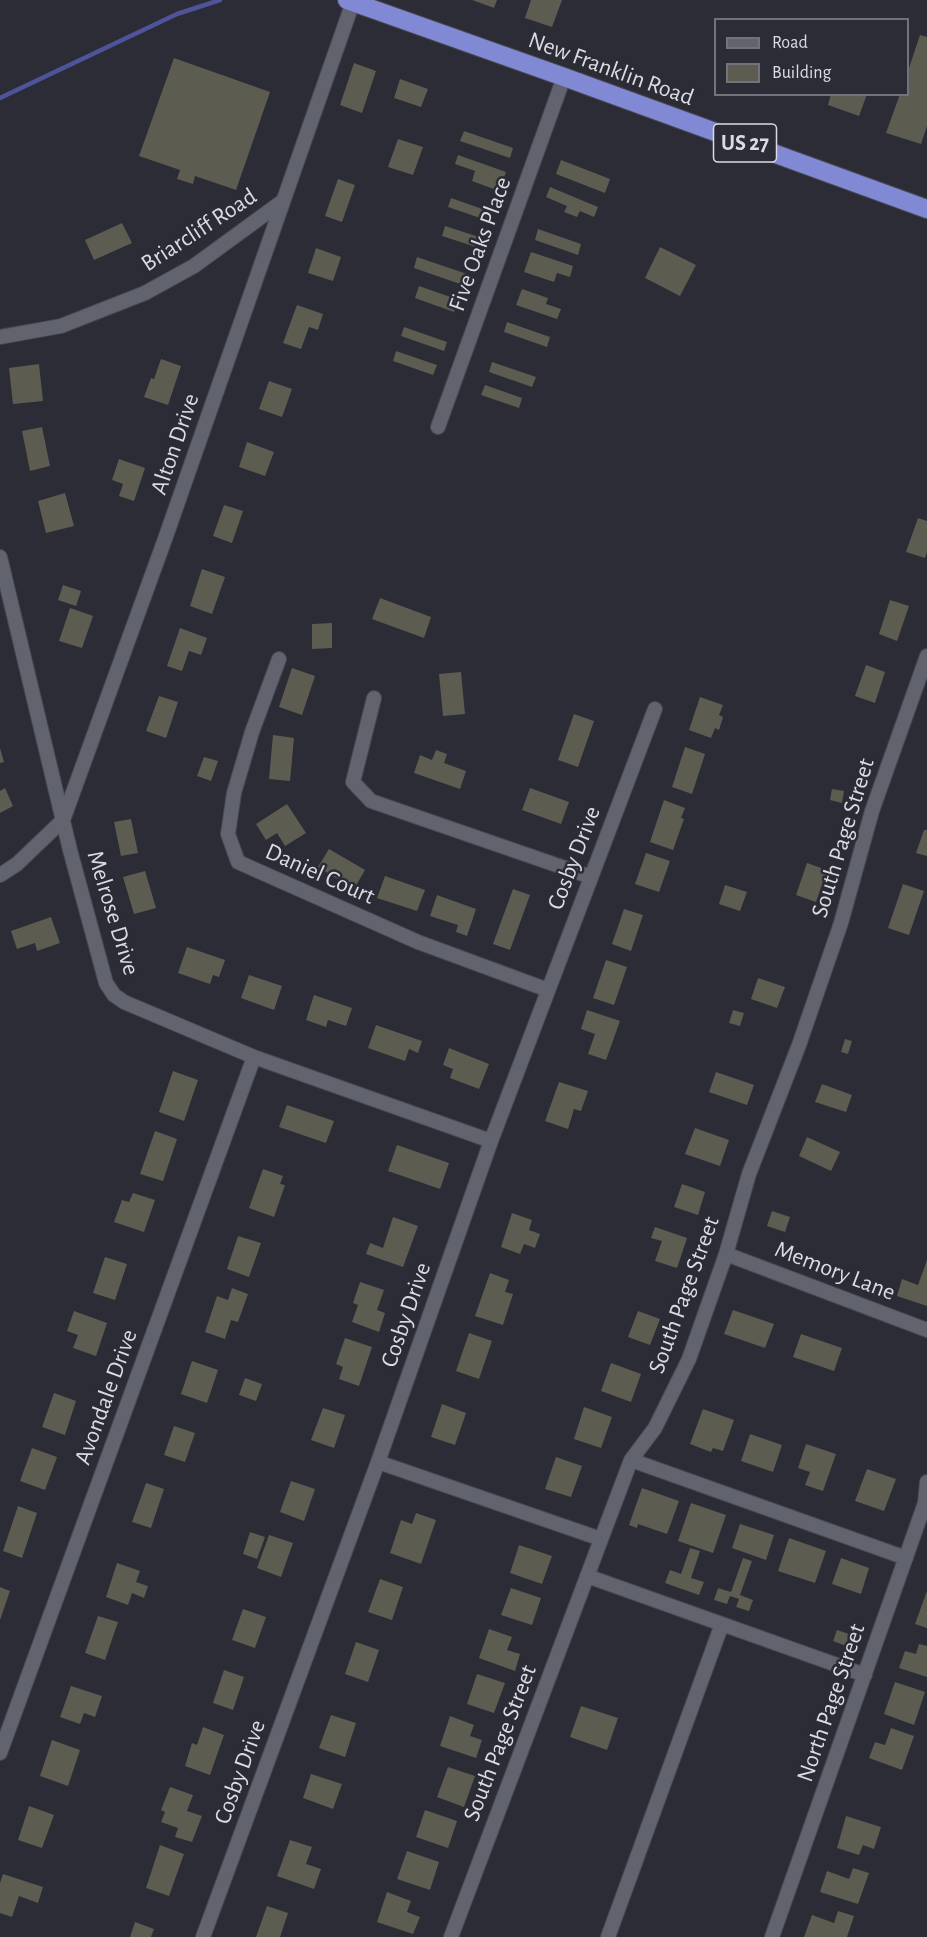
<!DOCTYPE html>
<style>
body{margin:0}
#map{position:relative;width:927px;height:1937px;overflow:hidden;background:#2b2c36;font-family:"Alegreya Sans",sans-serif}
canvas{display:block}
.legend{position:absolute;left:714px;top:18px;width:195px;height:78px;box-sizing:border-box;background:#2b2c36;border:2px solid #71727b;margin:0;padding:8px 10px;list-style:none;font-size:18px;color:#dbdce3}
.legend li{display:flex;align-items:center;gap:12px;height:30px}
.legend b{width:30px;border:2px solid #71727b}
</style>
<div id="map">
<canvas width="927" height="1937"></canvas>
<ul class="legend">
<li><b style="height:8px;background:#61636f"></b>Road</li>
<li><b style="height:16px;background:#5d5c51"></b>Building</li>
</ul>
</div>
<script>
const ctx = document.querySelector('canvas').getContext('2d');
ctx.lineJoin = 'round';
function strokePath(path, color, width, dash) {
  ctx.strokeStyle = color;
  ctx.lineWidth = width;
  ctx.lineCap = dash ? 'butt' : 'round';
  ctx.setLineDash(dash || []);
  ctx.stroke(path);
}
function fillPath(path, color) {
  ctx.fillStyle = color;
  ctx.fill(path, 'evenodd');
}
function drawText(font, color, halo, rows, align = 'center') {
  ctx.font = font + ' "Alegreya Sans",sans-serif';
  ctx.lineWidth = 5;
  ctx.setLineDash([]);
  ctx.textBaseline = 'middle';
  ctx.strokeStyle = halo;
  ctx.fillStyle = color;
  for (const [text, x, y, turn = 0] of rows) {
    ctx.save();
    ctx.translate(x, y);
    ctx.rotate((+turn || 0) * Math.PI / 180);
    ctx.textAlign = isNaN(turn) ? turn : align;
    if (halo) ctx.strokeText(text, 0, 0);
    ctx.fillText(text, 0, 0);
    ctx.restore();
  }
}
strokePath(new Path2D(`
 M0,98L177,14L220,0`), '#4f5399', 4.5);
fillPath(new Path2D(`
 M472,0H497L494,8Z
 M531,0H562L552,27L525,18Z
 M920,35L927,37V126L921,144L886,133L900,94H908V71Z
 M174,58L270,92L236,190L195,176L193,184L177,179L180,170L139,156Z
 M354,63L376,71L362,113L340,105Z
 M400,79L428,89L421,107L394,98Z
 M831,94H867L859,116L828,105Z
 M464,131L513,148L510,158L460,141Z
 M398,139L423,147L413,175L388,167Z
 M458,155L506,172L499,191L472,181L475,171L455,164Z
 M561,160L610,179L605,193L556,174Z
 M338,179L355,185L342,222L325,216Z
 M550,187L598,207L594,217L580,211L577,217L564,212L567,206L546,197Z
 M451,198L491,212L489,221L448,207Z
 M122,223L132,243L94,260L85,240Z
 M445,226L479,237L476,247L442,236Z
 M538,229L581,244L578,255L535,240Z
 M660,247L696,265L680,296L645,278Z
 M316,248L341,257L333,281L308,273Z
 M531,252L573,266L570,277L557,273L554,282L524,272Z
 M417,257L467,274L463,285L414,268Z
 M419,286L459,300L454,312L415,298Z
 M522,289L548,298L546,304L561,309L557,319L516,305Z
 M297,305L323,314L318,330L309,327L301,349L283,343Z
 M507,322L550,337L547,347L504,332Z
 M404,327L447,342L444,351L401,336Z
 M396,351L437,365L433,375L393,361Z
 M161,359L181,366L168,405L144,397L151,378L154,379Z
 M492,362L536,377L532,387L489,372Z
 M39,364L43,401L13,404L9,368Z
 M269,381L292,389L282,417L259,409Z
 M485,385L522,398L519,408L481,395Z
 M42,427L50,466L30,471L22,431Z
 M247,442L274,452L265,476L239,467Z
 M119,459L145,468L134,501L119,496L123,484L112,480Z
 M65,493L74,526L46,533L38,501Z
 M224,505L243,511L232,543L213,536Z
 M918,518L927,521V552L925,558L906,552Z
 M202,569L225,577L212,614L190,606Z
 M63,585L81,591L76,606L58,600Z
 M380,598L431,617L424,638L372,619Z
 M890,600L909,606L897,641L879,634Z
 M70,608L93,616L82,648L59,641Z
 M332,623V648L312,649V624Z
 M180,628L207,638L201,655L189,651L182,671L167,666Z
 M866,665L885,672L875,703L855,696Z
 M292,668L315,676L302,715L279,707Z
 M461,672L465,714L443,716L439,674Z
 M159,696L178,702L166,738L146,731Z
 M700,697L723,705L719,715L723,717L719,730L715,728L711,738L689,730Z
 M574,714L594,721L578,767L558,760Z
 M273,735L294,738L290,781L269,779Z
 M685,747L705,754L692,794L672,787Z
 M0,748L4,762L0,763Z
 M436,750L447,754L444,763L466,771L460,789L414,773L420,755L432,760Z
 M204,757L218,761L211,781L197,776Z
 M5,788L13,806L0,813V791Z
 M530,788L569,802L561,824L522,810Z
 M832,789L844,791L842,803L830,800Z
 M664,800L685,808L681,818L684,819L673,850L650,842Z
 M287,804L306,833L285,846L277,833L266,840L256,824Z
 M131,819L138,853L121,856L114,822Z
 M924,830H927V856L916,853Z
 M329,849L365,870L354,889L318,867Z
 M646,853L670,861L659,892L635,884Z
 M807,863L827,870L816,902L796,895Z
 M145,871L156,908L134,914L123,877Z
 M385,876L425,890L417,911L377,898Z
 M903,884L924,891L909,935L888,928Z
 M725,885L747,892L740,911L719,904Z
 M513,889L530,895L510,950L493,944Z
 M437,895L476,909L467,936L456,932L458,925L430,916Z
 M624,909L643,915L631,951L612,944Z
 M51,917L60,943L37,951L35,943L17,949L11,931Z
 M187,947L225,960L219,977L213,975L210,984L178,973Z
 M606,960L627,967L614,1005L593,998Z
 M249,975L282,986L274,1010L241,998Z
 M758,978L785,987L777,1008L751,999Z
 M314,995L352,1008L346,1026L328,1020L326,1027L306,1020Z
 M587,1010L620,1021L606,1060L588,1054L595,1034L581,1029Z
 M733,1010L744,1013L740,1026L729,1023Z
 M376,1025L422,1041L418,1053L409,1049L405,1061L368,1048Z
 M845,1039L852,1041L848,1054L841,1052Z
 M449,1048L489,1064L479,1089L450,1078L453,1069L443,1065Z
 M173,1071L198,1080L184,1121L159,1112Z
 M716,1072L754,1085L747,1105L709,1092Z
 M559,1082L588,1091L581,1111L574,1109L568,1129L545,1121Z
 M822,1084L852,1095L846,1112L815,1102Z
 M287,1105L334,1121L326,1143L279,1127Z
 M695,1128L729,1140L720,1166L685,1154Z
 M155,1131L177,1139L163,1181L140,1174Z
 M807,1137L840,1152L831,1171L799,1156Z
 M397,1145L449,1163L440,1189L388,1171Z
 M263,1169L283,1176L280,1184L285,1185L274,1217L249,1208Z
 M682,1184L705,1192L698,1215L674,1207Z
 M133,1193L155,1200L144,1232L114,1222L122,1200L129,1202Z
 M772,1211L790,1217L785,1232L767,1226Z
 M512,1213L532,1220L529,1230L540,1234L535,1248L524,1244L520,1254L501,1247Z
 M393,1217L418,1226L403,1267L366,1254L370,1243L383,1248Z
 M655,1227L687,1238L677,1268L655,1261L662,1241L651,1238Z
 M238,1236L261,1243L249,1277L227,1269Z
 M105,1257L127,1264L115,1300L93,1293Z
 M927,1260V1306L897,1296L902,1279L918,1285Z
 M490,1273L509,1280L505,1292L513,1294L503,1325L475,1316Z
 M360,1282L384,1290L377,1310L385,1313L379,1332L352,1322L358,1305L353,1303Z
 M232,1288L248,1294L238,1322L231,1320L225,1339L205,1332L217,1296L228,1300Z
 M733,1310L774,1324L765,1348L724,1334Z
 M74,1311L107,1323L96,1356L73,1348L78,1335L67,1331Z
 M638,1311L660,1319L650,1345L628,1337Z
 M469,1333L492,1341L479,1379L456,1371Z
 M801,1334L842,1348L834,1371L793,1357Z
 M345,1338L372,1347L359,1386L339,1379L343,1367L336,1364Z
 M192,1361L218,1370L207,1403L181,1394Z
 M611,1363L641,1374L631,1402L601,1391Z
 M245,1378L262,1384L256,1401L239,1395Z
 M54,1393L76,1401L65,1435L42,1427Z
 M442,1404L466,1413L455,1445L431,1437Z
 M584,1407L612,1417L601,1448L574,1439Z
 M323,1408L345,1415L334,1448L311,1440Z
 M703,1409L734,1420L723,1451L713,1448L711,1452L690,1444Z
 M174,1426L195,1433L185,1462L164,1455Z
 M750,1434L782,1445L773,1472L741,1461Z
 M806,1444L836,1454L823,1491L805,1485L810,1472L798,1468Z
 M32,1448L57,1457L45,1490L20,1481Z
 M556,1457L582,1466L571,1497L545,1489Z
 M867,1469L896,1479L884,1511L855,1501Z
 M291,1481L315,1489L304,1521L280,1512Z
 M146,1483L164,1489L151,1528L132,1522Z
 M642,1488L679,1501L667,1534L638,1524L637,1528L629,1525Z
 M691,1503L726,1515L713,1553L678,1541Z
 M18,1506L37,1513L22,1558L3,1551Z
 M416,1513L436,1520L421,1564L390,1553L401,1520L412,1524Z
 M740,1524L774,1535L766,1560L732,1548Z
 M250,1532L265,1537L257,1559L243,1554Z
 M269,1535L293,1543L281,1577L257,1568Z
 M789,1538L826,1551L815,1583L778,1571Z
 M519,1545L552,1556L542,1584L510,1573Z
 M690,1548L700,1551L691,1578L704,1582L699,1595L665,1583L670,1570L681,1574Z
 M743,1558L752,1561L740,1595L753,1600L749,1611L736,1607L739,1599L730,1596L727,1604L714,1600L718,1588L731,1592Z
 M841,1558L869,1568L861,1594L832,1584Z
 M117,1563L140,1571L136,1582L148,1586L144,1598L132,1593L128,1605L106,1597Z
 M380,1579L403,1587L392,1620L368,1612Z
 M0,1587L10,1591L0,1620Z
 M511,1588L541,1598L532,1625L501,1615Z
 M927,1591V1628L915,1624Z
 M243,1609L266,1617L255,1648L232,1640Z
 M98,1616L118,1622L105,1660L85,1653Z
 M489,1629L512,1637L507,1650L520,1654L515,1671L479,1658Z
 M837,1630L849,1634L846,1646L833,1641Z
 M356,1642L379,1650L368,1682L345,1674Z
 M919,1644L927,1646V1677L899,1668L905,1651L916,1654Z
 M224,1670L244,1677L233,1710L213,1703Z
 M477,1674L505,1683L494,1713L467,1704Z
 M895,1682L925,1692L914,1725L884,1714Z
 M71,1686L102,1696L95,1717L84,1713L80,1724L60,1717Z
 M581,1706L618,1718L607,1750L570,1737Z
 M331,1715L356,1723L345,1757L319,1748Z
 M450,1716L474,1725L470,1736L482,1740L476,1758L440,1746Z
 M203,1727L224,1735L210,1775L185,1766L192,1743L197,1745Z
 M891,1728L914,1736L902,1770L869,1758L875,1742L885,1745Z
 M52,1740L80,1750L68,1786L40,1776Z
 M448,1767L475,1776L464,1807L437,1797Z
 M311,1774L342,1784L333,1809L303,1798Z
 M170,1787L193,1795L187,1811L202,1816L192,1842L175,1837L178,1828L161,1822L165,1812L161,1810Z
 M29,1806L54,1815L42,1848L18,1840Z
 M425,1810L457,1821L448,1848L416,1837Z
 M846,1816L881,1827L874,1849L863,1845L859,1855L837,1848Z
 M290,1840L312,1847L306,1864L321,1869L314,1889L277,1876Z
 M160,1845L184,1854L169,1896L146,1888Z
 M407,1851L439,1862L430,1890L397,1879Z
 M853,1868L869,1873L858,1904L820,1892L827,1871L849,1879Z
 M3,1874L43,1887L38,1903L19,1896L12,1917L0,1913V1883Z
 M387,1892L411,1901L407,1912L420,1917L413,1934L377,1922Z
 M267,1906L288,1913L280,1937H256Z
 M838,1911L854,1916L847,1937H804L812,1915L834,1923Z
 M135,1922L154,1929L151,1937H130Z`), '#5d5c51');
const street = new Path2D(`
 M0,337L61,326L145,293L194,266L283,201
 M438,427L564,77
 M0,557L70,850L106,983L114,995L124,1002L254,1057L491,1141
 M279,659L252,732L234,793L228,834L238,862L418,942L548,990
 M374,698L353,782L371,801L591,877
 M0,875L17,864L63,820L165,539L353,2
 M726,1254L927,1330
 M631,1460L906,1558
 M378,1462L601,1539
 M587,1576L865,1675
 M0,1753L254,1057
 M203,1937L378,1462L491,1141L655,709
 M451,1937L631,1460L655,1428L689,1359L726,1254L749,1174L799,1045L841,923L872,811L927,656
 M608,1937L722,1624
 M772,1937L925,1503L927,1482`);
const highway = new Path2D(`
 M347,0L564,77L927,209`);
strokePath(street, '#474850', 16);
strokePath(highway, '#474850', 20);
strokePath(street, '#61636f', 14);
strokePath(highway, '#8189d5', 18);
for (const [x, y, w] of [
 [745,143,63]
]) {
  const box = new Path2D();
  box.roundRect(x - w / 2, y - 19, w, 38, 4.5);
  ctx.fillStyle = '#2b2c36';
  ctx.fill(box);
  strokePath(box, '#dbdce3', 1.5);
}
drawText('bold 22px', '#dbdce3', null, [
 ["US 27",745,143]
]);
drawText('24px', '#dbdce3', '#2b2c36', [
 ["New Franklin Road",611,69,20],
 ["Briarcliff Road",199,230,-33],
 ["Five Oaks Place",480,244,-70],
 ["Alton Drive",175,444,-71],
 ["South Page Street",843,838,-73],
 ["Cosby Drive",574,858,-69],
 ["Daniel Court",320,874,24],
 ["Melrose Drive",113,913,73],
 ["Memory Lane",835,1271,21],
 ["South Page Street",684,1295,-70],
 ["Cosby Drive",406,1315,-71],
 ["Avondale Drive",106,1397,-70],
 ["North Page Street",831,1703,-71],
 ["South Page Street",500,1743,-69],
 ["Cosby Drive",240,1772,-70]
]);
</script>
